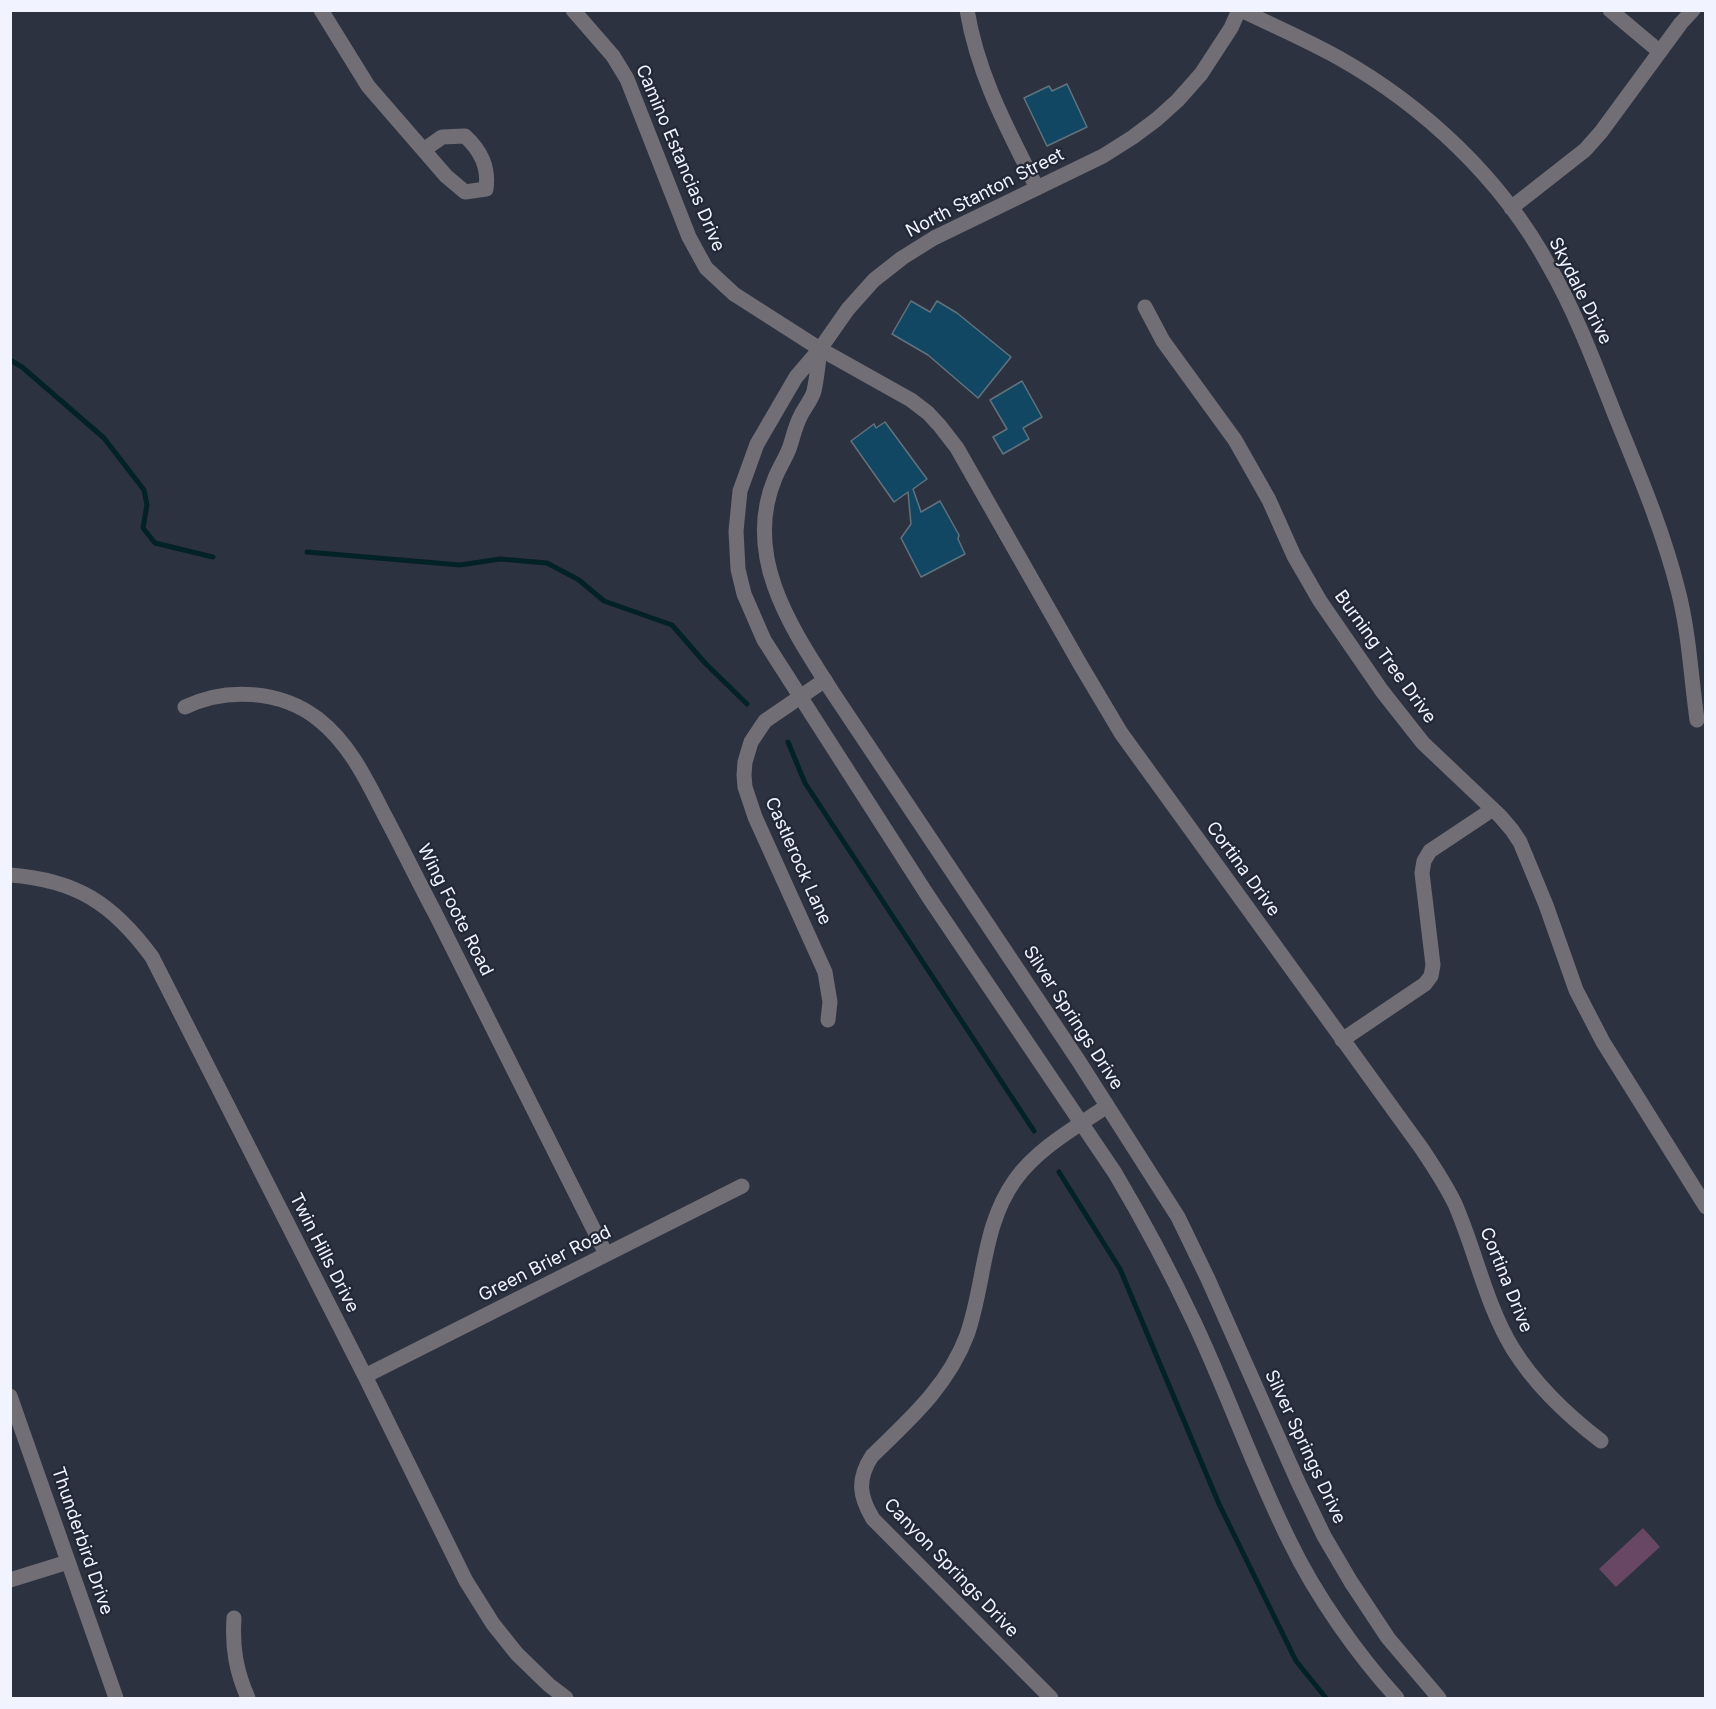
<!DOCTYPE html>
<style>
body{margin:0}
#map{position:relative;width:1716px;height:1709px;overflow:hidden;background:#2d3241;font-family:Inter,sans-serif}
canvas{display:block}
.frame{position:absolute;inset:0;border:12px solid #f1f4fe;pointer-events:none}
</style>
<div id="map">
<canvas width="1716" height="1709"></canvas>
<div class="frame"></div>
</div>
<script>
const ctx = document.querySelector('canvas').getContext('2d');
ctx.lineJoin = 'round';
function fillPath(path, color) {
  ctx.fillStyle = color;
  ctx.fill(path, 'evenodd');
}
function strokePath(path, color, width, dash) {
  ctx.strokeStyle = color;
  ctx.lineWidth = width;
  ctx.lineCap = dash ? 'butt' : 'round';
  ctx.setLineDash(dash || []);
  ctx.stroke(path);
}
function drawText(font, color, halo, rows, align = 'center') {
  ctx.font = font + ' Inter,sans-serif';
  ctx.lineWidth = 4.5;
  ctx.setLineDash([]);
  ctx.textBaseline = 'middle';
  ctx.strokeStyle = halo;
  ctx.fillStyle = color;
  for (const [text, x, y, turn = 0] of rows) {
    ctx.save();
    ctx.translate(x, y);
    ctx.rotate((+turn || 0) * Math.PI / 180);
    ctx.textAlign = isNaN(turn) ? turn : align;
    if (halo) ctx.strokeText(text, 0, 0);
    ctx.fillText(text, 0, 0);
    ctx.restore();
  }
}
fillPath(new Path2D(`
 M1643,1528L1660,1547L1616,1587L1599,1569Z`), '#684764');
strokePath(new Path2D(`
 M10,360L22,367L104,438L144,490L147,505L143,528L155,543L213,557
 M307,552L460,565L500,559L547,563L579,580L604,601L672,625L705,663L747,704
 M788,742L805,783L1034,1131
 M1059,1172L1120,1269L1219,1504L1296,1661L1326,1698`), '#032226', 5);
const building = new Path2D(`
 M1067,84L1087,127L1047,146L1024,98L1049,86L1052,91Z
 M911,301L930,312L937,301L957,313L1011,357L978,398L928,355L892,334Z
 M1022,381L1042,417L1023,428L1029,439L1003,454L993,437L1007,429L990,400Z
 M885,422L927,479L913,489L921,512L940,501L959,535L958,539L965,554L921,577L901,538L911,524L908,492L894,502L851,441L874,424L876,428Z`);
fillPath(building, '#124764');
strokePath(building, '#61727e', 1.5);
strokePath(new Path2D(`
 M321,10L368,86L446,176L465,192L486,189C489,167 481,151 465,136L442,137L425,149
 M573,10L613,56L627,79L689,237L706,268L734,294L820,349L911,400L928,413L940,426L957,448L1080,664L1121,733L1422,1149C1434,1167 1446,1185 1455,1204C1476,1252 1486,1305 1513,1349C1536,1386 1567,1415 1601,1441
 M967,10C978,76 1008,130 1037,188
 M1241,10C1274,26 1307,40 1339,58C1424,106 1502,179 1549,266C1576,313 1595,364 1615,415C1638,472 1663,530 1678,590C1689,632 1691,677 1697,720
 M1610,10L1660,52
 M1511,208L1585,150L1601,132L1681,23L1693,10
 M1145,307L1163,341L1235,440L1269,500L1294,556L1320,601L1382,691L1423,743L1500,816L1512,830L1520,842L1546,905L1576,990L1603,1042L1706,1207
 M825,680L765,721L751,742L745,762L744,775L745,787L755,817L825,972L830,1002L828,1020
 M185,707C226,687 281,690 318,719C350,744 367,781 385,816C402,848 418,881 435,913C492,1027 549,1141 606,1254
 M10,875C77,880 113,904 152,957L365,1376L466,1581L493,1624L517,1654L549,1685L566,1698
 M1342,1040L1425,984L1431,976L1433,965L1422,873L1424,861L1430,851L1493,809
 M365,1376L742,1186
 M10,1580L68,1562
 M234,1618C232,1647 236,1671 248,1698
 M1051,1698L873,1519C859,1496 857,1479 872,1456C909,1420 948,1386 967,1335C985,1284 982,1226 1015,1180C1038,1148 1075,1128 1107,1106`), '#716e76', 15);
strokePath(new Path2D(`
 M1239,10L1231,28L1201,74L1178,100L1157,119L1133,137L1103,156L934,238L902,258L874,280L848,309L820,349L796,377L757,444L740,491L736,531L738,569L744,594L764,640L928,896L1115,1173C1144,1222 1170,1271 1194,1322C1228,1394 1254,1470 1290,1542C1316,1596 1357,1654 1397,1698
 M820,350C818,364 817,378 814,391C812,399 805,407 801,415C795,426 793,438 789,449C785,459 779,468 775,478C742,557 792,629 833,693L1078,1060L1178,1217L1208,1279L1298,1482L1324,1536L1351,1582L1388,1638L1439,1698
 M10,1396L116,1698`), '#716e76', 15);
drawText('18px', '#f1f4fe', '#232836', [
 ["Camino Estancias Drive",680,158,67],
 ["North Stanton Street",985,193,-27],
 ["Skydale Drive",1580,291,63],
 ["Burning Tree Drive",1385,657,54],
 ["Castlerock Lane",798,861,66],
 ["Cortina Drive",1243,869,54],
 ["Wing Foote Road",455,910,63],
 ["Silver Springs Drive",1073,1018,57],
 ["Twin Hills Drive",324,1253,63],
 ["Green Brier Road",545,1264,-27],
 ["Cortina Drive",1506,1280,68],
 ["Silver Springs Drive",1305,1447,65],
 ["Thunderbird Drive",82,1541,71],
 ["Canyon Springs Drive",951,1568,46]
]);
</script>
